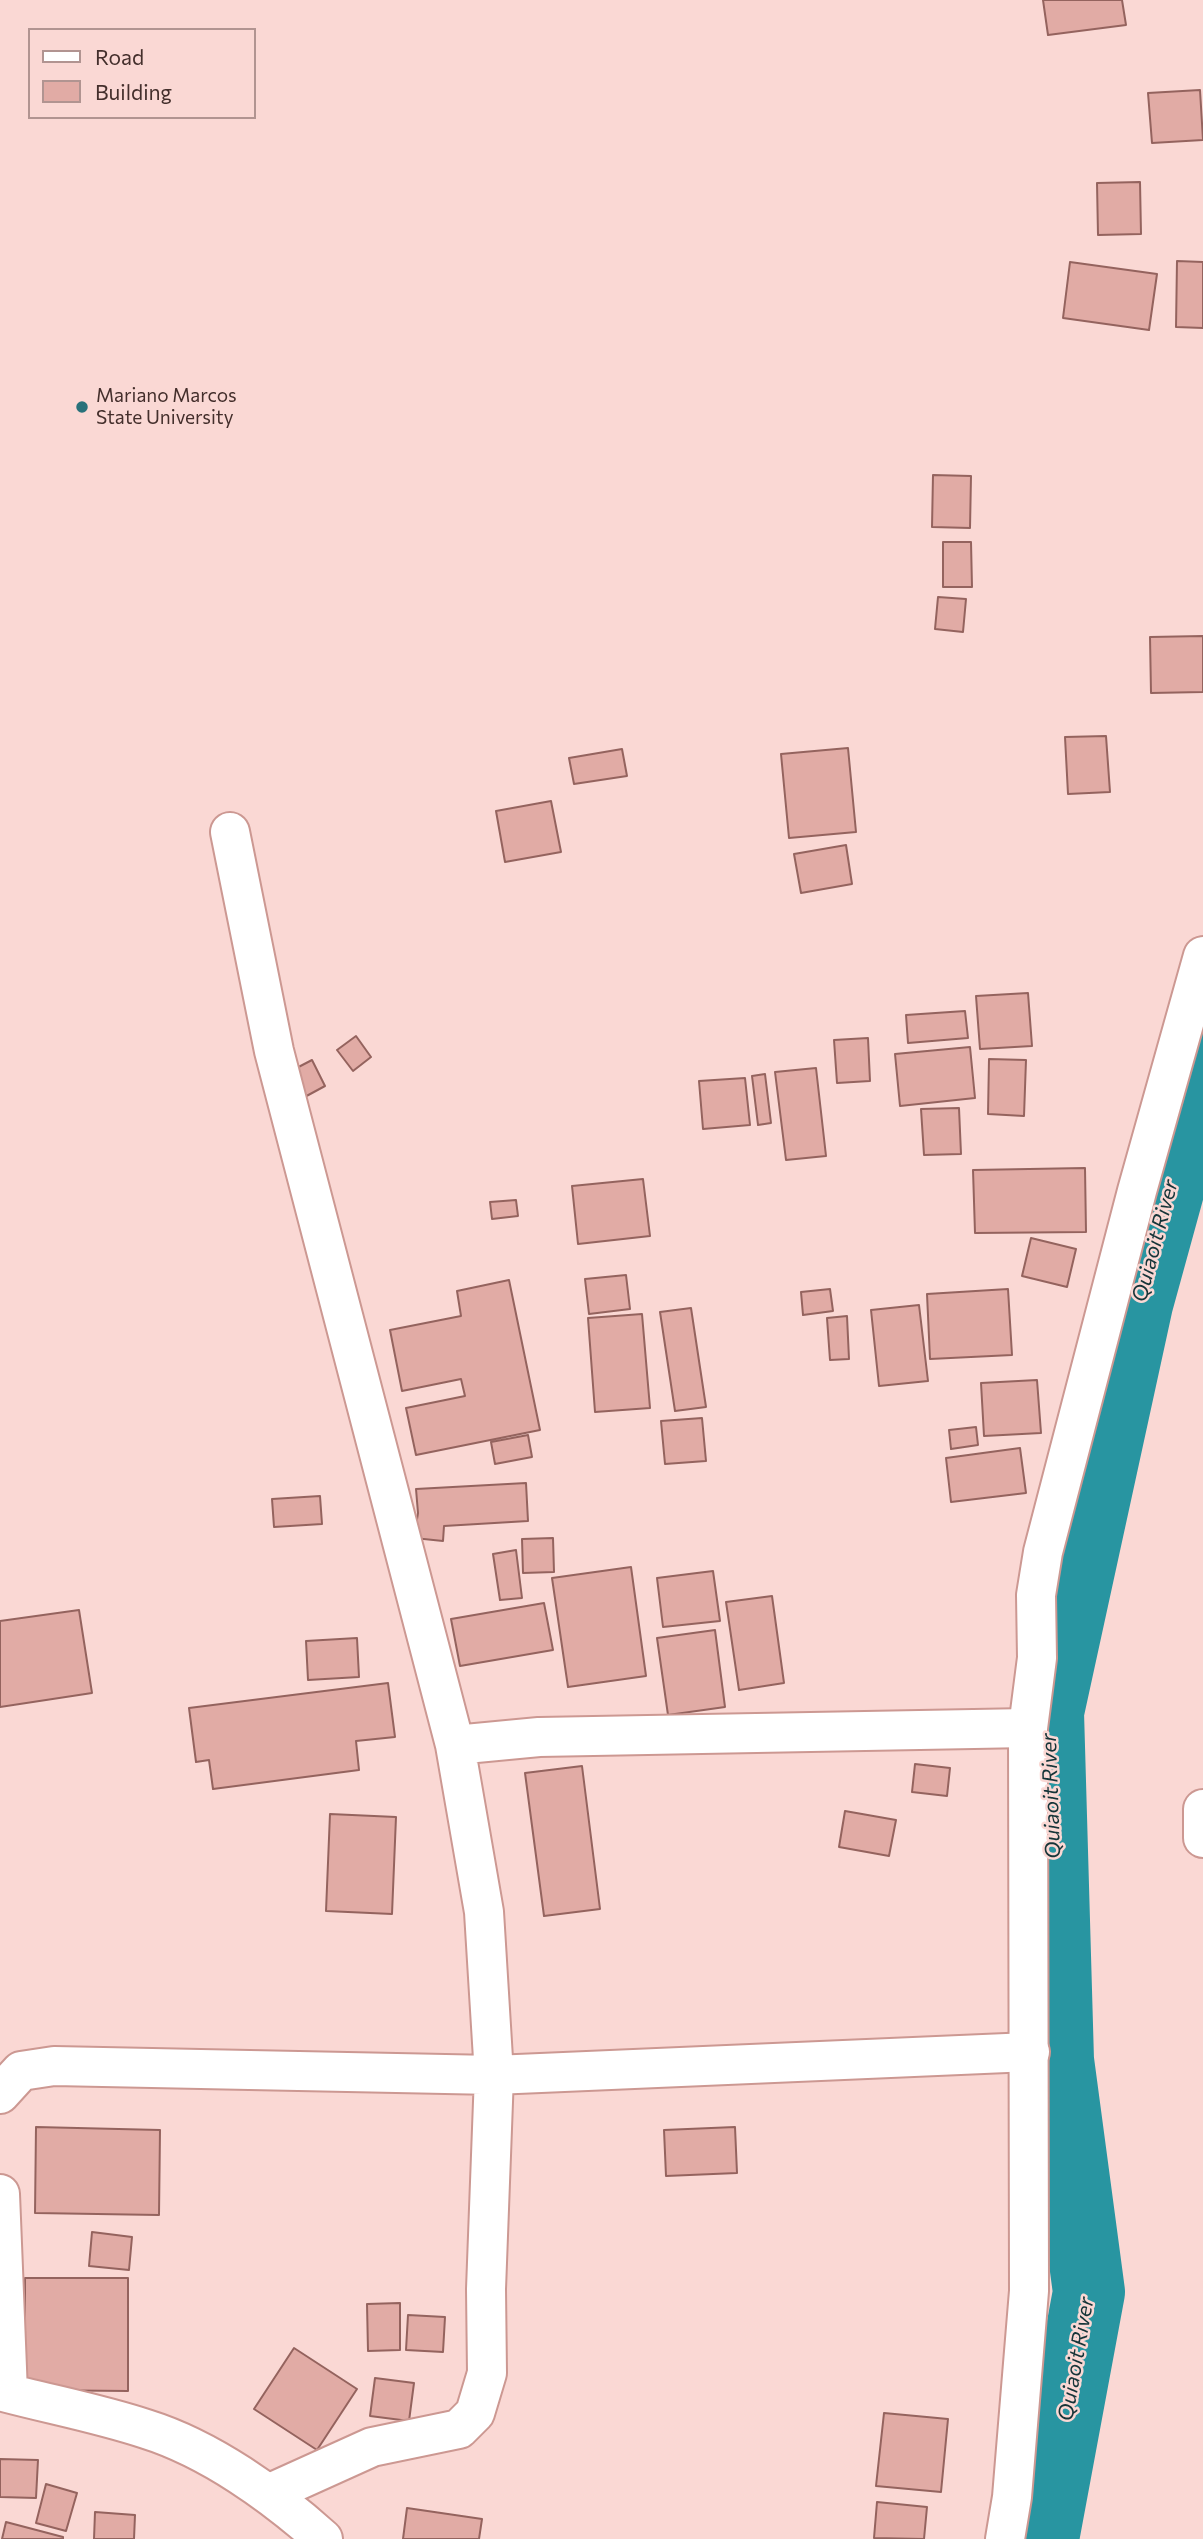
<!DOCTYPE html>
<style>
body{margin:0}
#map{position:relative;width:1203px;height:2539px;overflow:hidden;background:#fad8d4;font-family:Commissioner,sans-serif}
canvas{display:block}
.legend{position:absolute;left:28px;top:28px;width:228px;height:91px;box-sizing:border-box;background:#fad8d4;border:2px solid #b19491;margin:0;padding:9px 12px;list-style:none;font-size:21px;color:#442f2c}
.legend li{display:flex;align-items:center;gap:14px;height:35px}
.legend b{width:35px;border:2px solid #b19491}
</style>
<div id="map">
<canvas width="1203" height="2539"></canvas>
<ul class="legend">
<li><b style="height:9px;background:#fff"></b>Road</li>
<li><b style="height:19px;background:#e1aba5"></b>Building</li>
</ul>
</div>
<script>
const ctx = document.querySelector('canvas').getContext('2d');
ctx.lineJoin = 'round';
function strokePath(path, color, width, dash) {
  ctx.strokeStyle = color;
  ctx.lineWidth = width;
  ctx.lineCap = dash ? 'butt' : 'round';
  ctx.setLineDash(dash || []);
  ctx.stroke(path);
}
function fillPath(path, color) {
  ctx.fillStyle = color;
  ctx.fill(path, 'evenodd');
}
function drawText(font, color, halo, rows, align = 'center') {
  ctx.font = font + ' Commissioner,sans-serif';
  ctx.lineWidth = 5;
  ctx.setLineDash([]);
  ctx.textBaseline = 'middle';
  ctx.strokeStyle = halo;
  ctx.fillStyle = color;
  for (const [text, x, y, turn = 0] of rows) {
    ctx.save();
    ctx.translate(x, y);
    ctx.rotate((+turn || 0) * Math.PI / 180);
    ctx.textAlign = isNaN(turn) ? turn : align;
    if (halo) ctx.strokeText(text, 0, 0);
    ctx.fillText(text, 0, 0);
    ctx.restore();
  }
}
strokePath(new Path2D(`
 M1043,2539L1089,2292L1058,2060L1048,1712L1137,1304L1203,1064`), '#2895a1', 72);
const building = new Path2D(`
 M1043,0H1122L1126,25L1048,35Z
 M1200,90L1203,140L1152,143L1148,93Z
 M1140,182L1141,234L1098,235L1097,183Z
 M1177,261L1203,262V328L1176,327Z
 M1070,262L1157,274L1149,330L1063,318Z
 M933,475L971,476L970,528L932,527Z
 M943,542H971L972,587H943Z
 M938,597L966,599L963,632L935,629Z
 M1203,636V692L1151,693L1150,637Z
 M1106,736L1110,792L1068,794L1065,737Z
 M848,748L856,832L789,838L781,754Z
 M622,749L627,776L574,784L569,758Z
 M551,801L561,852L505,862L496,811Z
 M846,845L852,884L801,893L794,854Z
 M1028,993L1032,1046L980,1049L976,996Z
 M965,1011L968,1038L908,1043L906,1015Z
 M356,1036L371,1057L353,1071L337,1050Z
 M868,1038L870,1081L837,1083L834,1040Z
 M970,1047L975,1098L900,1106L895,1054Z
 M989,1059L1026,1060L1024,1116L988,1114Z
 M312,1060L325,1086L301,1099L287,1073Z
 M816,1068L826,1156L786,1160L775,1072Z
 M765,1074L771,1123L758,1125L752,1076Z
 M745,1078L750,1125L703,1129L699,1081Z
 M959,1108L961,1154L924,1155L921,1109Z
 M1085,1168L1086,1232L975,1233L973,1170Z
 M643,1179L650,1236L578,1244L572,1186Z
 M516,1200L518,1216L492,1219L490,1202Z
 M1031,1238L1076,1249L1067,1287L1022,1276Z
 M626,1275L630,1309L589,1314L585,1279Z
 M509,1280L540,1430L416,1455L406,1408L465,1396L461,1379L402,1391L390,1330L461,1316L457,1291Z
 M830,1289L833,1311L803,1315L801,1292Z
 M1008,1289L1012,1355L930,1359L927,1294Z
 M919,1305L928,1381L879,1386L871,1310Z
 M691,1308L706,1407L675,1411L660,1312Z
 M642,1314L650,1408L595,1412L588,1318Z
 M847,1316L849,1359L830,1360L827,1318Z
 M1037,1380L1041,1433L984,1436L981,1383Z
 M702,1418L706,1461L665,1464L661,1421Z
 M976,1427L978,1445L951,1449L949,1430Z
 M528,1435L532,1457L495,1464L491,1442Z
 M1020,1448L1026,1493L951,1502L946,1458Z
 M526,1483L528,1521L444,1526L443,1541L414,1538L418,1513L416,1489Z
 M320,1496L322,1524L274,1527L272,1499Z
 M553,1538L554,1572L523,1573L522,1539Z
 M516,1550L522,1598L500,1600L493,1554Z
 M631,1567L646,1676L568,1687L552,1578Z
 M713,1571L720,1621L663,1627L657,1578Z
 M772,1596L784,1683L739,1690L726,1602Z
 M544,1603L553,1650L460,1666L451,1619Z
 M79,1610L92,1693L0,1707V1621Z
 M715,1630L725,1707L668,1715L657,1638Z
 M357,1638L359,1677L308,1680L306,1641Z
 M388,1683L395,1737L356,1741L359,1770L213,1789L209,1760L196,1762L189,1708Z
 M915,1764L950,1768L947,1796L912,1792Z
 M582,1766L600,1909L544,1916L525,1773Z
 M845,1811L896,1820L889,1856L839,1847Z
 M330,1814L396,1817L392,1914L326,1911Z
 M36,2127L160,2130L159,2215L35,2213Z
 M735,2127L737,2173L666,2176L664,2130Z
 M92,2232L132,2237L129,2270L89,2266Z
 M25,2278H128V2391L25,2390Z
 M400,2303V2350L368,2351L367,2304Z
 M408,2315L445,2317L443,2352L406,2350Z
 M294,2348L357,2389L317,2450L254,2409Z
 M375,2378L414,2383L409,2421L370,2416Z
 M884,2413L948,2419L941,2492L876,2486Z
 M0,2459L38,2460L36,2498L0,2497Z
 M46,2484L77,2493L66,2531L36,2523Z
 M877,2502L927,2507L924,2539L874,2538Z
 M407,2508L482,2519L479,2539H403Z
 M95,2512L135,2515L134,2539H94Z
 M6,2522L63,2537V2539H2Z`);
fillPath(building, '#e1aba5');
strokePath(building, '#94635e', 2);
const street = new Path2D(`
 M230,832L274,1051L455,1745L539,1737L1028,1728
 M0,2094L21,2071L54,2066L494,2075L1030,2052
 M0,2194L8,2393
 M0,2391C48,2404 98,2413 146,2429C210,2449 274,2495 323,2539
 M268,2494L372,2447L459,2429L475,2413L487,2373L486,2289L494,2075L484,1912L455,1745`);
const secondary = new Path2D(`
 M1203,1809V1838
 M1005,2539L1012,2497L1029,2291L1028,1728L1037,1658L1036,1595L1043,1552L1137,1191L1203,956`);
strokePath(street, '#cc9892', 42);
strokePath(secondary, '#cc9892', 42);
strokePath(street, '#fff', 38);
strokePath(secondary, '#fff', 38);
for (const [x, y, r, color] of [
 [82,407,7,"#28717a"]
]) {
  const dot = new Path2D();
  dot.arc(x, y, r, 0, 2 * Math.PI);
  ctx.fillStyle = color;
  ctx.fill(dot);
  strokePath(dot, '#fad8d4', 2.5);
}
drawText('19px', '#442f2c', '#fad8d4', [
 ["Mariano Marcos",96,396],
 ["State University",96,418]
], 'left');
drawText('italic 21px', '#153438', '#fad8d4', [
 ["Quiaoit River",1155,1241,-75],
 ["Quiaoit River",1051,1796,-92],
 ["Quiaoit River",1076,2359,-80]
]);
</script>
